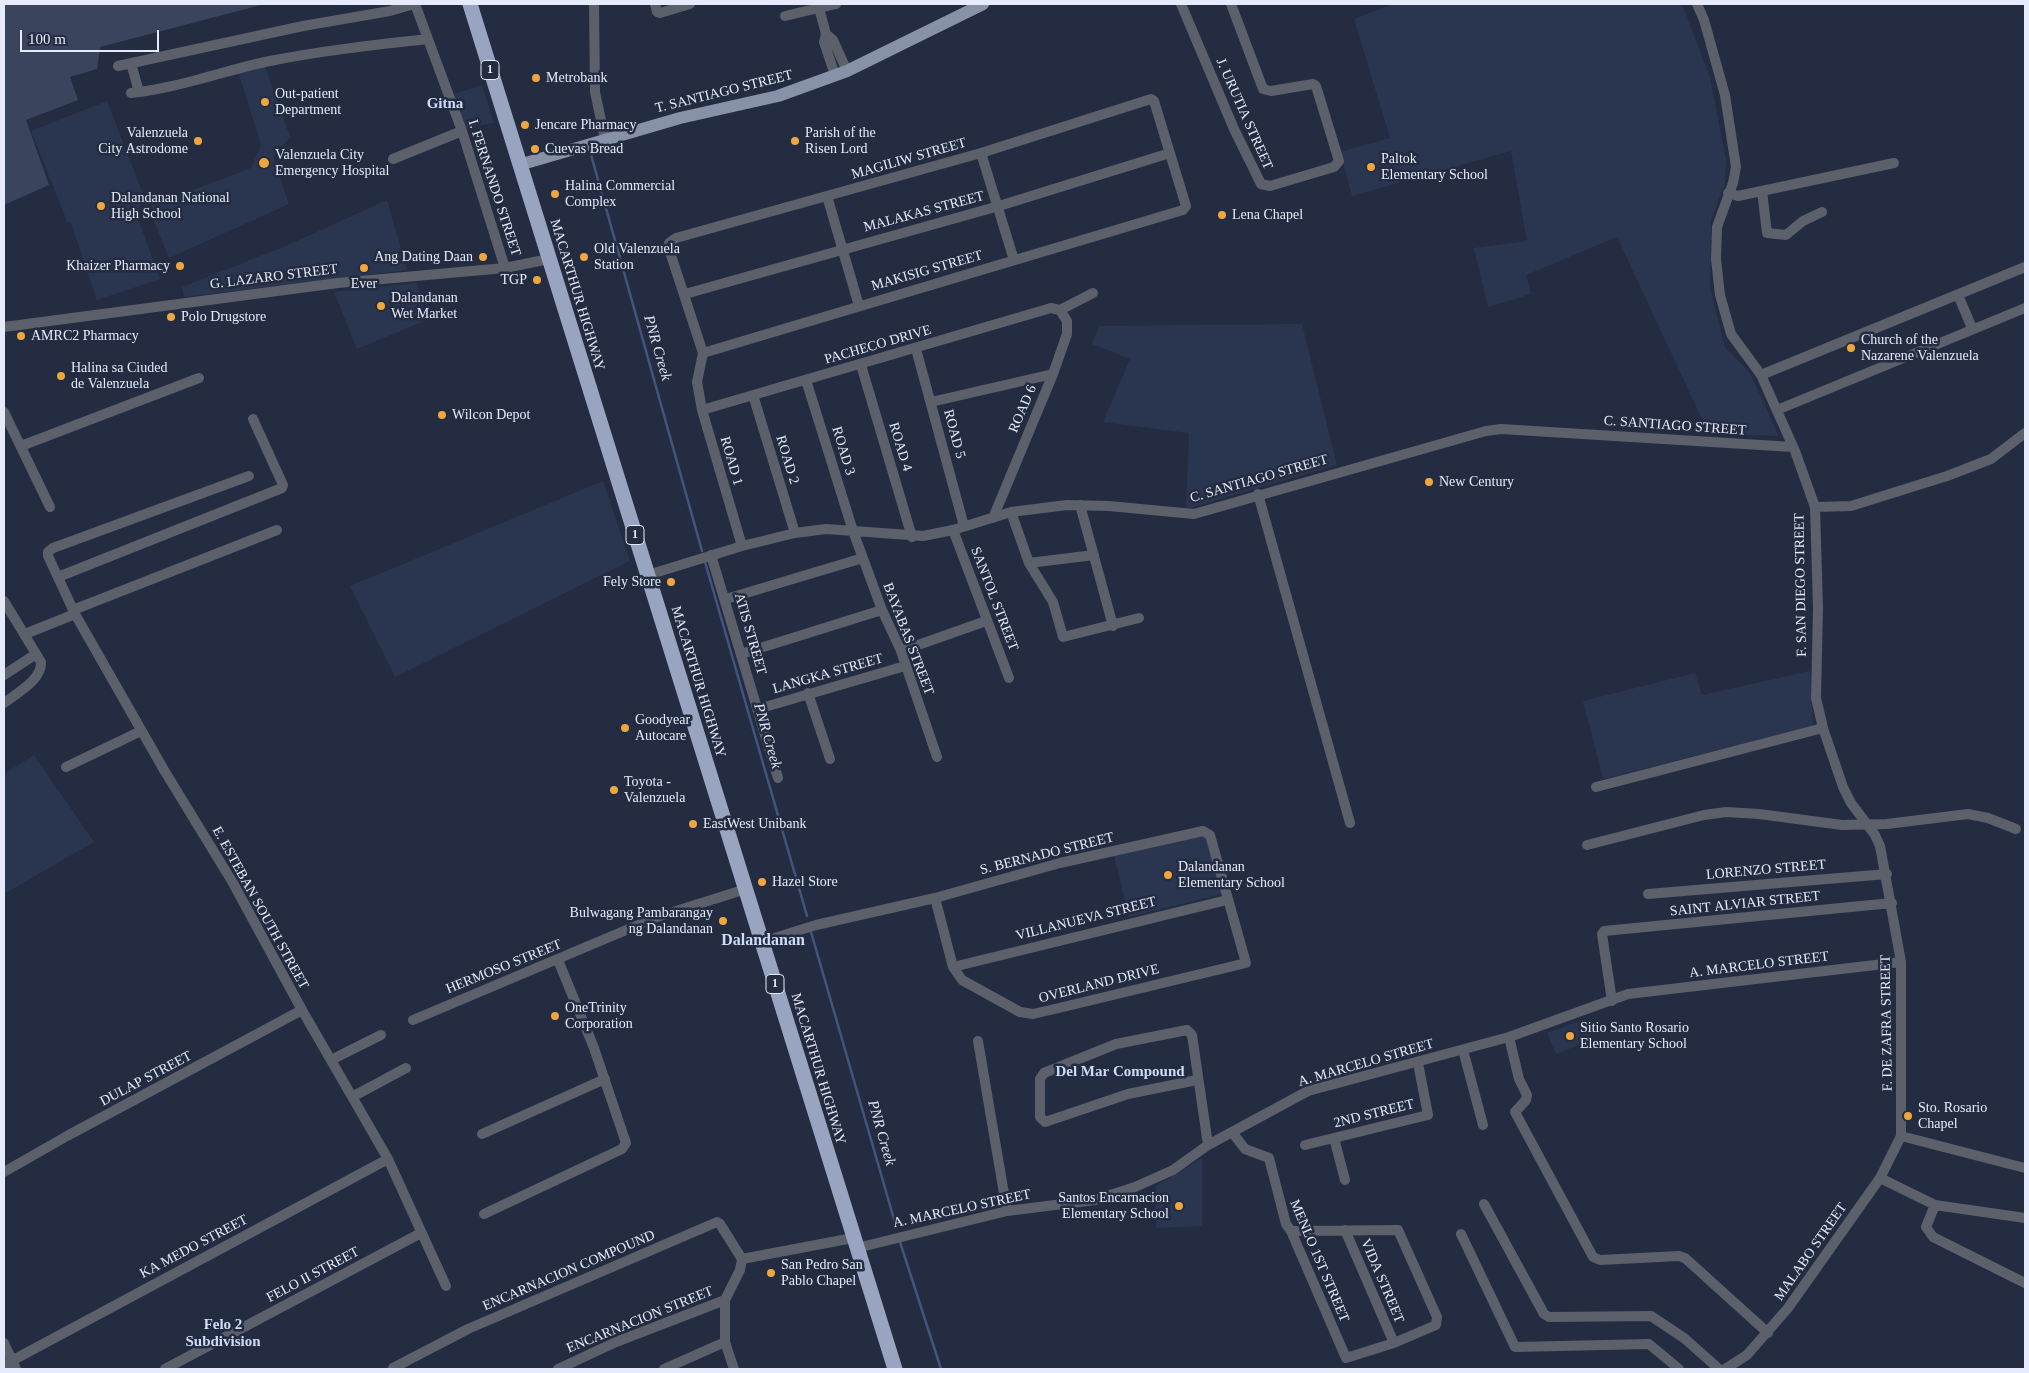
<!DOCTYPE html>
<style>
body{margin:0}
#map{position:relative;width:2029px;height:1373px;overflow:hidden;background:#232c41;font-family:Georgia,serif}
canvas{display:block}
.frame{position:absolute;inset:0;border:5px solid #e5ebfa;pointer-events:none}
.scale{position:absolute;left:20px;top:30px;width:139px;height:22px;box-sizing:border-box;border:2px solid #e5ebfa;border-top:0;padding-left:6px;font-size:15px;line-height:18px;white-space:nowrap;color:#e5ebfa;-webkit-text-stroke:4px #232c41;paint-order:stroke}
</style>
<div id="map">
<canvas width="2029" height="1373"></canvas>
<div class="frame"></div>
<div class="scale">100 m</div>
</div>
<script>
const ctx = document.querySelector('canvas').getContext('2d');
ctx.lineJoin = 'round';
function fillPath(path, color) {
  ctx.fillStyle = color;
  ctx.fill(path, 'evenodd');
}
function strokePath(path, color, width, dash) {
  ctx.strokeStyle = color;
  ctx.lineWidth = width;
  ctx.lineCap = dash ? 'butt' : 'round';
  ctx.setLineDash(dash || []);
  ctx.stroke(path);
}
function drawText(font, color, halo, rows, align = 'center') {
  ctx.font = font + ' Georgia,serif';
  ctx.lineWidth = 5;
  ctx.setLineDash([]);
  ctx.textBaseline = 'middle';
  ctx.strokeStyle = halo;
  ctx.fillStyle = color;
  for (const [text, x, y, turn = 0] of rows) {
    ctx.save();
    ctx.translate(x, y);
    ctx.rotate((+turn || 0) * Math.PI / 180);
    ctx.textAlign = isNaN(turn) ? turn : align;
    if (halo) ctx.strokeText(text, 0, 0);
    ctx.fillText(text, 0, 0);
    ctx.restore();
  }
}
fillPath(new Path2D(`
 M1393,4H1682L1710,77L1726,160L1725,183L1711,220L1710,287L1725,347L1750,373L1779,436L1709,434L1617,237L1526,275L1531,294L1488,307L1474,248L1527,241L1511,151L1352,196L1340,152L1390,138L1354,19Z
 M265,66L290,137L273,157L289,204L169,258L150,212L153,205L251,168L261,145L239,74Z
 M482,85L494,123L465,128L454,94Z
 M107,101L145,199L136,213L160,279L97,300L71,223L67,221L31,131Z
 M387,200L407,270L184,297L182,287L288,245Z
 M417,283L427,320L357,349L334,292Z
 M1302,324L1337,465L1186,509L1189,433L1103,422L1130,359L1092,344L1099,326Z
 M603,481L630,561L395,677L350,586Z
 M1810,671L1813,726L1603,779L1583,701L1695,673L1702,695Z
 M34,755L94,842L4,894V774Z
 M1206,835L1222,894L1129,917L1114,856Z
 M1585,1019L1594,1039L1556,1054L1547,1033Z
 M1202,1158V1226L1156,1228V1186Z`), '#2a3650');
fillPath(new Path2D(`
 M4,4H265L100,47L97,69L70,77L78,100L26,120L49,185L4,205Z`), '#3a455d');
strokePath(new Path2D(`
 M590,151L702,551
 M705,562L807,916
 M811,932L896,1226
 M900,1242L941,1369`), '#43557f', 2.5);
strokePath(new Path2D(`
 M415,4L462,131L505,268
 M594,4L595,92L605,139
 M655,4L657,12L660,13L690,4
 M1181,4L1234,129L1261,184L1270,186L1334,167L1339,161L1316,86L1313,84L1271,91L1263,89L1231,4
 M1697,4L1704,20L1725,95L1736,167L1733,183L1717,227L1716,259L1720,295L1731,334L1761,375L1795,451L1815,507L1818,608L1816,698L1823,728L1843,787L1851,803L1875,835L1880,846L1901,962V1136L1880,1178L1788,1308L1747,1355L1725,1369
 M819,8L826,34L824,42L835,75
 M785,16L836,4
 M826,34L833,40L847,71
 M131,63L139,92
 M118,66L303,26L390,11L414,4
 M131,93C177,88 220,72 265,62C319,51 373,45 428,39
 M1151,99L1154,101L1186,206L1183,210L703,353L669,249V243L676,238L981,153Z
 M981,153L1014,260
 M393,159L462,131
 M1762,191L1767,233L1786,235L1803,221L1822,212
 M1728,193L1738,196L1894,163
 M827,196L859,306
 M685,294L999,206L1170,153
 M1958,295L1972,328
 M1060,310L1093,293
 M4,327L338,283L505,268L549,259
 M916,349L964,526
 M703,353L697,382L702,410L742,546
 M861,365L912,537
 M1761,375L2025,267
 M806,380L853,531L882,610L901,651L937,757
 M753,395L795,533
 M931,402L1053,374
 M702,410L1051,308L1060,310
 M1777,410L2025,308
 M4,412L50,507
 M21,446L199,378
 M249,476L53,548L48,552V556L75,614L164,770L233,883L302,1010L388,1159L446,1286
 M1258,494L1350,823
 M1080,505L1113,626
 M1815,507L1851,506L1947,476L1991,459L2025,433
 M1011,512L1029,563L1053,602L1063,637L1139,618
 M993,518L1053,374L1067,334V321L1060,310
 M953,530L1009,678
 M711,555L778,778
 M1029,563L1094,555
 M648,575L742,546L795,533L826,529L923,536L953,530L1011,512L1067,505L1109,506L1194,514L1486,431L1501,429L1793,447
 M58,577L282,488L283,485L253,419
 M726,599L863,558
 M4,601L41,662C42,680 17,693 4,703
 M73,610L277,530
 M25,634L75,614
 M901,651L986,621
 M741,654L882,610
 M4,675L36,654
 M808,693L830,759
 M758,709L905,666
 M66,767L141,731
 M1596,787L1823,728
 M1587,845L1704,815L1726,812L1759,814L1842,825L1887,824L1968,814L1988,818L2016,829
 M1648,894L1887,874
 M762,942L816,925L935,898L1060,863L1203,831L1210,835L1246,963L1059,1008L1033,1014L1020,1012L962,980L953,967L935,898
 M953,967L1227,900
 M1612,1001L1602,934L1604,931L1892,903
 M413,1020L657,917L746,889
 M1509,1037L1519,1079L1527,1095L1526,1100L1515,1112L1593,1257L1600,1260L1679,1256L1685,1258L1768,1333
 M978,1041L1007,1211
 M1463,1050L1483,1125
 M331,1060L381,1035
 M1197,1080L1128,1094L1045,1122L1040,1117V1079L1044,1073L1116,1044L1187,1030L1192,1035L1208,1145
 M352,1097L406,1068
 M1232,1132L1245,1149L1269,1158L1286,1224L1291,1231L1346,1358L1394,1343L1436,1325L1437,1317L1398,1230L1291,1231
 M482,1134L605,1079
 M1901,1136L2025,1168
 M1334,1138L1345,1180
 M1305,1145L1428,1115L1418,1063
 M4,1172L67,1136L302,1010
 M1880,1178L1935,1205L2025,1218
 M1484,1204L1544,1314L1549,1317L1651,1316L1684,1338L1719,1369
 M1935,1205L1926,1227L1933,1237L2025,1283
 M484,1214L622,1149L626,1143L594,1048L558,960
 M1345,1230L1394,1343
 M1461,1234L1515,1347L1649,1344L1679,1369
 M857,1248L1007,1211L1095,1200L1135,1187L1173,1170L1208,1145L1308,1091L1509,1037L1628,994L1901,962
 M725,1300V1342L734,1369
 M4,1343L16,1369
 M4,1365L388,1159
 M393,1368L468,1329L717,1222L720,1224L742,1259
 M165,1369L421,1233
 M558,1369L616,1342L725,1300L740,1270L742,1259L853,1238
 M664,1369L725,1342`), '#5b606a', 10);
strokePath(new Path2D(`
 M519,165L680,118L778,96L847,71L983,4`), '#8792a8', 12);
strokePath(new Path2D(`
 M470,4L895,1369`), '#99a5c0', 15);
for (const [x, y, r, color] of [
 [536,78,5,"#f0a63e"],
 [265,102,5,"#f0a63e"],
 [525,125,5,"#f0a63e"],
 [198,141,5,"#f0a63e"],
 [795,141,5,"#f0a63e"],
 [535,149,5,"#f0a63e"],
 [264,163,6,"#f0a63e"],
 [1371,167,5,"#f0a63e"],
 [555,194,5,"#f0a63e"],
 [101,206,5,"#f0a63e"],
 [1222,215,5,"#f0a63e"],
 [483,257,5,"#f0a63e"],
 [584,257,5,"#f0a63e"],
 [180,266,5,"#f0a63e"],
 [364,268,5,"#f0a63e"],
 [537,280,5,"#f0a63e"],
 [381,306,5,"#f0a63e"],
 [171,317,5,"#f0a63e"],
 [21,336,5,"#f0a63e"],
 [1851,348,5,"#f0a63e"],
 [61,376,5,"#f0a63e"],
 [442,415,5,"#f0a63e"],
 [1429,482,5,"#f0a63e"],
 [671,582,5,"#f0a63e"],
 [625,728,5,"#f0a63e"],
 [614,790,5,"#f0a63e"],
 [693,824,5,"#f0a63e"],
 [1168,875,5,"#f0a63e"],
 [762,882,5,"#f0a63e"],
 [723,921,5,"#f0a63e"],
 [555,1016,5,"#f0a63e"],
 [1570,1036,5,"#f0a63e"],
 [1908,1116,5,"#f0a63e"],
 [1179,1206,5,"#f0a63e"],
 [771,1273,5,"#f0a63e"]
]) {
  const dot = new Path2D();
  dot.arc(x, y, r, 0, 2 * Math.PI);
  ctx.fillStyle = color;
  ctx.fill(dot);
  strokePath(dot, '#232c41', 2);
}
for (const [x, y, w] of [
 [490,70,18],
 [635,535,18],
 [775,984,18]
]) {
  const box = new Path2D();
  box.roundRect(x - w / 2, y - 9.5, w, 19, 4);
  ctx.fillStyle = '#232c41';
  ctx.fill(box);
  strokePath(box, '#e5ebfa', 1);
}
drawText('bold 12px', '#e5ebfa', null, [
 ["1",490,70],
 ["1",635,535],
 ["1",775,984]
]);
drawText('14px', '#e5ebfa', '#232c41', [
 ["Metrobank",546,78],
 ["Out-patient",275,94],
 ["Department",275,110],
 ["Jencare Pharmacy",535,125],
 ["Valenzuela",188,133,"right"],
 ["City Astrodome",188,149,"right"],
 ["Parish of the",805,133],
 ["Risen Lord",805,149],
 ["Cuevas Bread",545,149],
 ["Valenzuela City",275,155],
 ["Emergency Hospital",275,171],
 ["Paltok",1381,159],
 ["Elementary School",1381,175],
 ["Halina Commercial",565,186],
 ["Complex",565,202],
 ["Dalandanan National",111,198],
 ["High School",111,214],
 ["Lena Chapel",1232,215],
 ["Old Valenzuela",594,249],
 ["Station",594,265],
 ["Ang Dating Daan",473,257,"right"],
 ["Khaizer Pharmacy",170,266,"right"],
 ["TGP",527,280,"right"],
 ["Ever",364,284,"center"],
 ["Dalandanan",391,298],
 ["Wet Market",391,314],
 ["Polo Drugstore",181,317],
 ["AMRC2 Pharmacy",31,336],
 ["Church of the",1861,340],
 ["Nazarene Valenzuela",1861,356],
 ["Halina sa Ciuded",71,368],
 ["de Valenzuela",71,384],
 ["Wilcon Depot",452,415],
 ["New Century",1439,482],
 ["Fely Store",661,582,"right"],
 ["Goodyear",635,720],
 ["Autocare",635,736],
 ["Toyota -",624,782],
 ["Valenzuela",624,798],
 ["EastWest Unibank",703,824],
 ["Dalandanan",1178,867],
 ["Elementary School",1178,883],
 ["Hazel Store",772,882],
 ["Bulwagang Pambarangay",713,913,"right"],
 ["ng Dalandanan",713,929,"right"],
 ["OneTrinity",565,1008],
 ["Corporation",565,1024],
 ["Sitio Santo Rosario",1580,1028],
 ["Elementary School",1580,1044],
 ["Sto. Rosario",1918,1108],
 ["Chapel",1918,1124],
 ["Santos Encarnacion",1169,1198,"right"],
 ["Elementary School",1169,1214,"right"],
 ["San Pedro San",781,1265],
 ["Pablo Chapel",781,1281]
], 'left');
drawText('14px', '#e5ebfa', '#232c41', [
 ["T. SANTIAGO STREET",724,92,-14],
 ["J. URUTIA STREET",1244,114,66],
 ["MAGILIW STREET",909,159,-16],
 ["I. FERNANDO STREET",494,188,72],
 ["MALAKAS STREET",924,212,-15],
 ["MAKISIG STREET",927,271,-16],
 ["G. LAZARO STREET",274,277,-7],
 ["MACARTHUR HIGHWAY",577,295,73],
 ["PACHECO DRIVE",878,345,-16],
 ["ROAD 6",1023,409,-67],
 ["C. SANTIAGO STREET",1675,426,4],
 ["ROAD 5",954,434,75],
 ["ROAD 4",900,447,73],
 ["ROAD 3",843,451,73],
 ["ROAD 2",787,460,73],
 ["ROAD 1",731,461,74],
 ["C. SANTIAGO STREET",1259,479,-16],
 ["F. SAN DIEGO STREET",1801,585,-91],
 ["SANTOL STREET",994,599,69],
 ["ATIS STREET",750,634,74],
 ["BAYABAS STREET",908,639,69],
 ["LANGKA STREET",828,674,-16],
 ["MACARTHUR HIGHWAY",698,682,73],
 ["S. BERNADO STREET",1047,854,-14],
 ["LORENZO STREET",1766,870,-5],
 ["SAINT ALVIAR STREET",1745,904,-6],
 ["E. ESTEBAN SOUTH STREET",260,908,61],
 ["VILLANUEVA STREET",1086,919,-14],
 ["A. MARCELO STREET",1759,965,-7],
 ["HERMOSO STREET",504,967,-22],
 ["OVERLAND DRIVE",1099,984,-14],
 ["F. DE ZAFRA STREET",1887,1023,-91],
 ["A. MARCELO STREET",1366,1063,-16],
 ["MACARTHUR HIGHWAY",818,1069,73],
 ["DULAP STREET",146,1079,-28],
 ["2ND STREET",1374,1114,-14],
 ["A. MARCELO STREET",962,1209,-12],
 ["KA MEDO STREET",194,1247,-28],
 ["MALABO STREET",1811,1252,-55],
 ["MENLO 1ST STREET",1319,1261,67],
 ["ENCARNACION COMPOUND",569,1271,-23],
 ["FELO II STREET",313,1275,-28],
 ["VIDA STREET",1382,1281,67],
 ["ENCARNACION STREET",640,1320,-22]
]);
drawText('bold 15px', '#cfdcf8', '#232c41', [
 ["Gitna",445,104],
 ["Del Mar Compound",1120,1072],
 ["Felo 2",223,1325],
 ["Subdivision",223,1342]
]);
drawText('italic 15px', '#dee4f2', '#232c41', [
 ["PNR Creek",657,348,74],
 ["PNR Creek",767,736,74],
 ["PNR Creek",881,1133,74]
]);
drawText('bold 16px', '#cfdcf8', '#232c41', [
 ["Dalandanan",763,941]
]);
</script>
